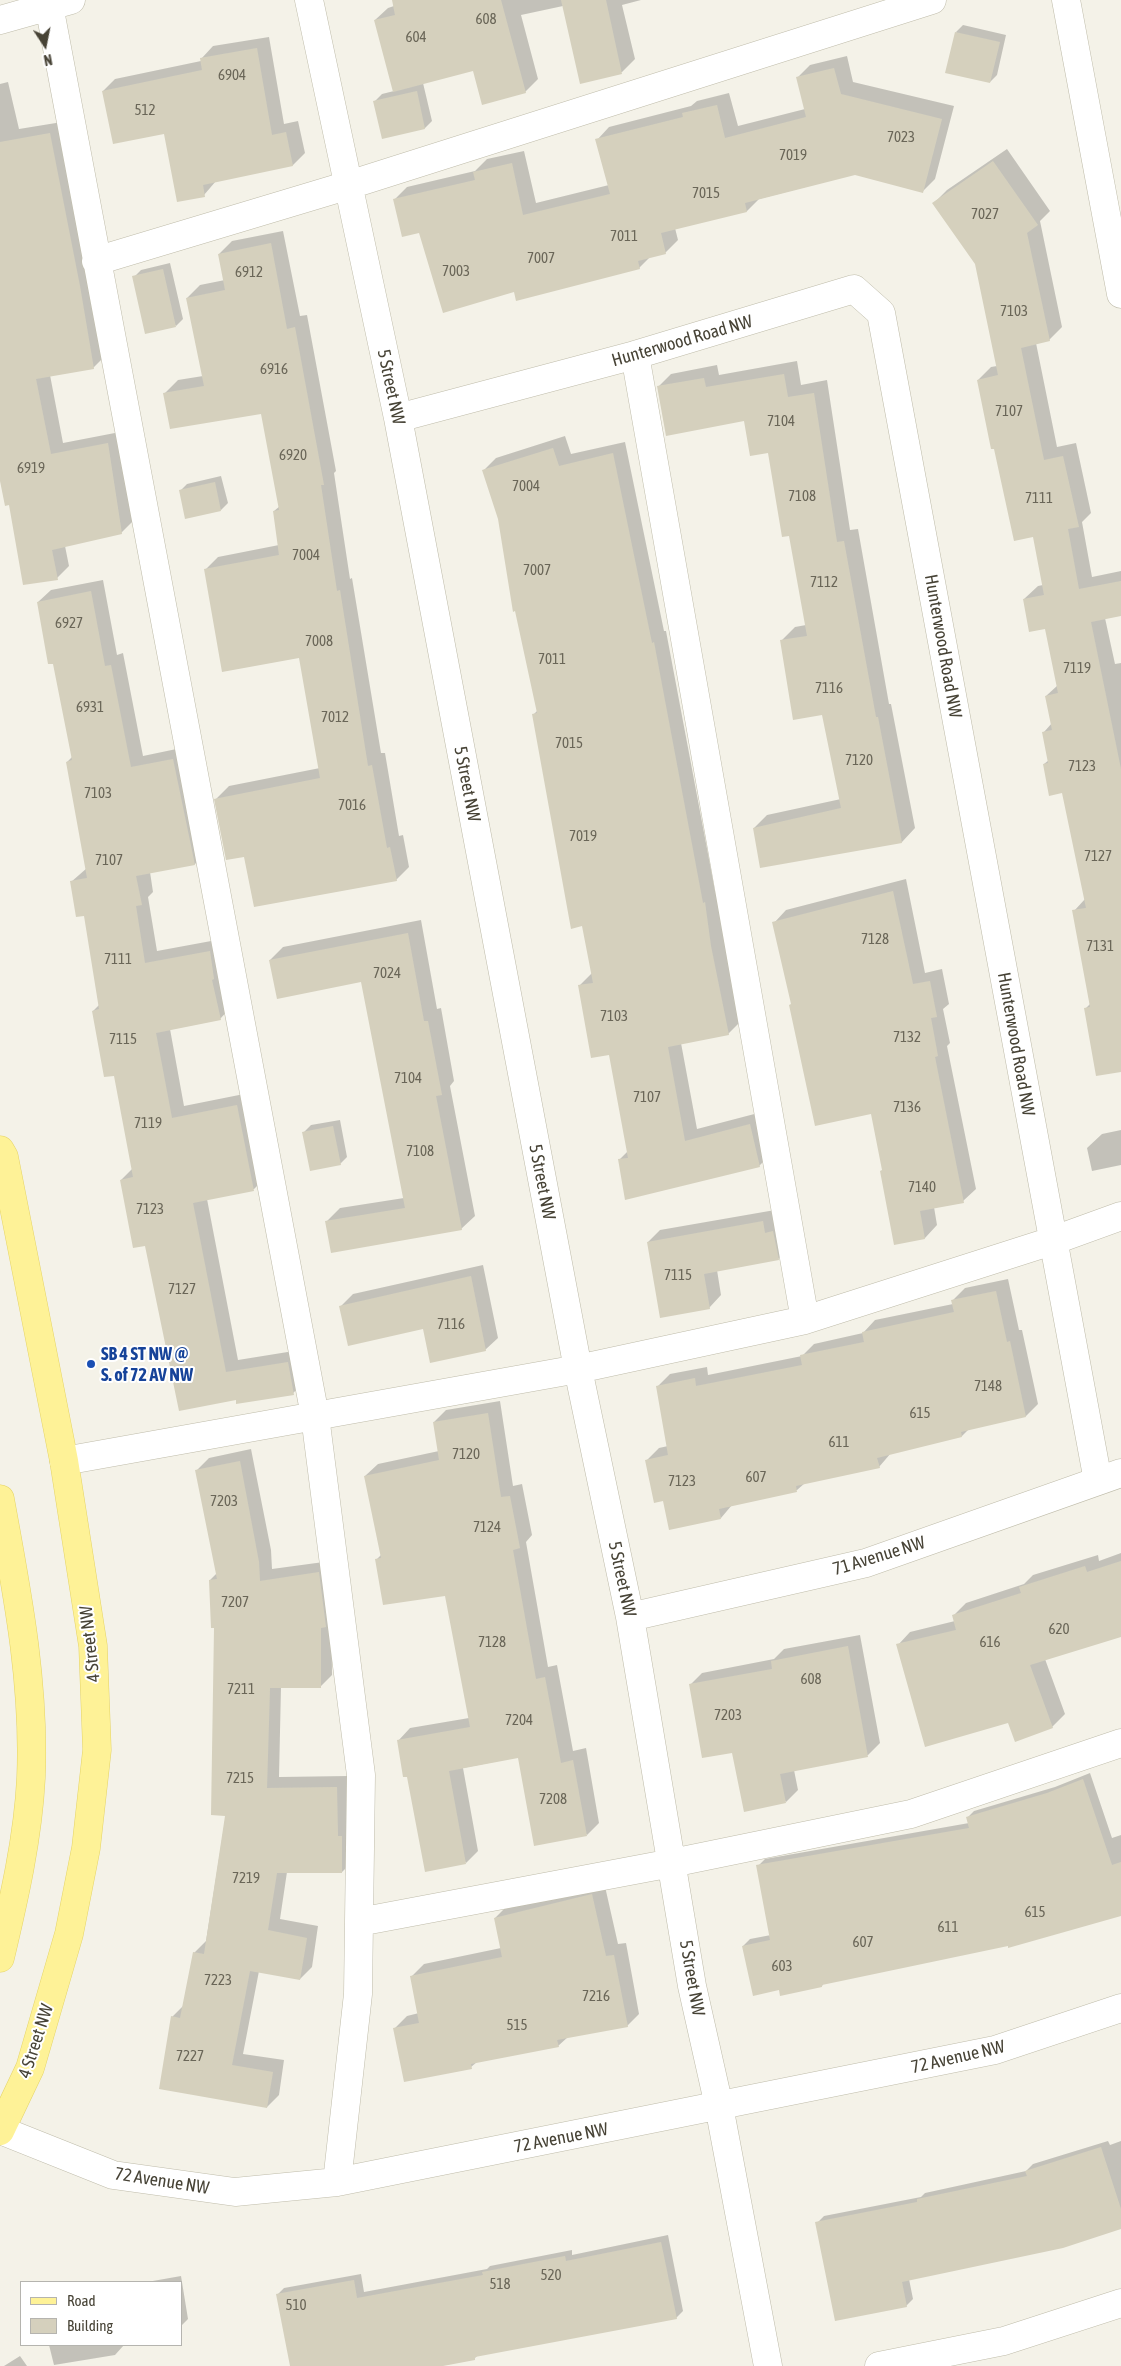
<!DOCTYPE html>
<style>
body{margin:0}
#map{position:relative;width:1121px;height:2366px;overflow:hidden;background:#f4f2e8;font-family:"Asap Condensed",sans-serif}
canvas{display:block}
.legend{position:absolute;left:20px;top:2281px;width:162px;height:65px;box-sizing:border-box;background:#fff;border:1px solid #b5b4af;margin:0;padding:6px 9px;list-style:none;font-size:15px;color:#474336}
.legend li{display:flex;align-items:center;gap:10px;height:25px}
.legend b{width:25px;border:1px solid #b5b4af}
.north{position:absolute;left:20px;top:20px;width:50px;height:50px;-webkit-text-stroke:4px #fff;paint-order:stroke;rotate:169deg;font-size:14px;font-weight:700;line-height:20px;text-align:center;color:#474336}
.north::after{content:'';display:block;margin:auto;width:18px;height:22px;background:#474336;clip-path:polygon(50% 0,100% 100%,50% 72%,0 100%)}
</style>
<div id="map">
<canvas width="1121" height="2366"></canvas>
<ul class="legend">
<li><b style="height:6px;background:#fef297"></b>Road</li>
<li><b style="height:14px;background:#d5d0bd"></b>Building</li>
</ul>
<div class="north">N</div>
</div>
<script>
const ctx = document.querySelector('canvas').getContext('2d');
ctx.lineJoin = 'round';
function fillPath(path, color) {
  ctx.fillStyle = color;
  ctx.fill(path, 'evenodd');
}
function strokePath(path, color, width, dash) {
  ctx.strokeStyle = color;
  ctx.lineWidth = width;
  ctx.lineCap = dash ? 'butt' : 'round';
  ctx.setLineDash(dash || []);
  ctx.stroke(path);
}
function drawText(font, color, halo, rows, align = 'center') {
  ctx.font = font + ' "Asap Condensed",sans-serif';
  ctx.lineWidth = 4;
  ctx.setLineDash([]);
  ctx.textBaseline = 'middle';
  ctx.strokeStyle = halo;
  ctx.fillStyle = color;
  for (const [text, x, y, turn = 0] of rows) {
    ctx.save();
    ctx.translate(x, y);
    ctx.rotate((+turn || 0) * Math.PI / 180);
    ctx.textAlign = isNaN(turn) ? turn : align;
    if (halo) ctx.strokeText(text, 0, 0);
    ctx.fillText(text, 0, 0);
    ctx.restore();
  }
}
fillPath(new Path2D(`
 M393,0H641L622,5L635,59L622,72L581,82L563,6L521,15L538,79L525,92L474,70L423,83L432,121L425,128L383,138L375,101L382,94L394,91L375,20L388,8L394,6Z
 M963,25L1006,35L997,75L990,82L956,32Z
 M269,37L284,124L298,121L305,153L293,165L216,181L204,195L165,132L103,91L115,79L201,61V59L213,46Z
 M847,56L853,82L954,106L935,179L923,191L855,174L759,199L747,211L675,228L678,240L665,253L651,256L639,268L517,300L515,291L420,232L395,199L407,187L475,171L487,159L524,151L536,203L609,185L597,140L609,127L691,106L697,101L729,93L738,126L805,109L797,78L810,65Z
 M8,82L19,129L62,122L105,356L93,368L50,375L63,443L120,432L133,521L121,533L65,546L69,566L57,578L10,503L0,475V84Z
 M1007,149L1050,211L1040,221L1062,327L1049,340L1036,343L1057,447L1076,443L1091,513L1082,522L1092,577L1121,571V615L1105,618L1115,664L1121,663V1071L1085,1009L1090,1004L1074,911L1085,899L1063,792L1044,764L1049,760L1044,732L1052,723L1046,696L1058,685L1046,628L1024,599L1038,586L1043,585L1034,536L978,380L991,367L997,366L976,264L934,203L947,190Z
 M283,231L300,316L307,315L336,471L334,473L350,579L352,578L381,753H385L399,836L403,835L409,867L396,880L245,855L216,799L229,786L320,768L300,657L205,570L218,557L279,545L274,511L280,506L262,413L165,393L178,380L203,376L187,298L200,285L225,280L219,254L232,241Z
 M170,263L183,319L176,326L134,277L141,270Z
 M797,361L801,385L827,380L850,530L858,529L889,704H891L915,828L902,842L754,828L767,815L841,799L823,714L782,640L795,627L806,625L790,535L769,452L745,419L658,387L671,374L717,365L719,375Z
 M565,436L571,454L625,442L664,631H666L715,891H717L740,1022L728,1034L681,1043L697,1129L762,1112L771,1154L759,1166L619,1160L628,1151L610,1053L579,986L592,973L583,925L534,714L538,710L499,519L484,470L496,458Z
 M221,476L228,503L221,510L180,491L187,484Z
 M103,580L117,655L123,653L143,756L186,747L207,852L195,864L150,872L153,892L148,897L157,951L222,939L232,1006L220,1019L170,1029L184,1106L249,1093L266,1177L254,1189L207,1199L238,1360L300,1350L306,1381L293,1393L238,1402L146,1244L121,1180L133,1168L115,1074L93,1011L99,1005L85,915L71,882L87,868L67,762L72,757L54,662L38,602L51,590Z
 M906,879L925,973L942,969L949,1004L943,1009L950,1043L947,1046L976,1189L963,1201L934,1207L937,1225L925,1238L895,1243L883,1169L872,1113L792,1003L774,923L786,910Z
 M421,920L437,1009L441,1008L454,1081L450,1086L475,1216L461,1229L327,1221L340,1208L404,1198L362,981L270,960L283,947Z
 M340,1120L347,1157L340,1164L304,1132L311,1125Z
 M1121,1130V1165L1092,1171L1087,1148L1102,1134Z
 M775,1210L790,1247L778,1259L717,1270L721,1295L709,1308L648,1242L660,1230Z
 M483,1265L498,1338L485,1350L424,1327L341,1306L353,1294Z
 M1008,1279L1019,1330H1022L1038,1404L1026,1416L970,1428L962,1436L891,1453L879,1467L805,1483L797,1490L732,1505L721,1518L664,1500L647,1460L659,1448L668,1446L658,1386L670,1374L707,1367L708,1375L802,1356L814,1344L863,1333L875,1320L953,1304V1300L965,1288Z
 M500,1401L513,1486L522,1484L532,1535L526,1542L548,1667L557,1665L573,1751L586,1748L599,1823L587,1835L519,1757L463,1768L478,1851L466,1863L408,1775L398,1741L410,1728L469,1718L446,1594L377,1559L381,1555L365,1476L378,1464L439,1451L434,1422L446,1410Z
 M251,1449L271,1550L272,1569L331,1561L332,1675L320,1687H281L279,1777L349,1776L354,1860L342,1872H287L280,1919L318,1926L312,1967L300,1979L259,1971L243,2054L284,2060L279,2095L267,2107L172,2017L184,2005L194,1953L206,1941L226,1814L216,1626L210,1580L217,1573L197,1470L209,1458Z
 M1121,1553V1636L1045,1659L1065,1714L1052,1727L1009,1722L898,1645L910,1632L955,1621L953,1616L966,1603L1024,1584L1033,1575L1098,1555L1099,1561Z
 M860,1635L880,1743L868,1755L794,1770L798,1790L786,1802L690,1685L702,1673L774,1659L784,1649Z
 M1090,1773L1112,1838L1121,1835V1915L1009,1944L824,1983L822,1986L780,1989L743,1946L750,1939L771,1935L758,1866L765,1859L969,1823L967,1818L974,1811L1055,1787Z
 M604,1882L618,1944L626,1943L639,2014L627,2026L568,2037L558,2046L477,2062L471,2067L395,2028L407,2016L419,2013L411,1977L424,1964L501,1948L495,1918L508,1905Z
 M1108,2141L1110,2145L1121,2141V2228L909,2279L913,2299L906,2306L817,2223L824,2216L921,2197L925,2193L1026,2171L1033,2164Z
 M668,2235L683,2311L676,2318L478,2355L474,2359L437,2366H291L277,2295L284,2288L361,2274L364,2292L487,2269L490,2266L572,2250V2255Z
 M181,2276L188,2319L181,2326V2282H147Z
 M49,2345H124L115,2355L54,2365Z
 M20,2356L27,2366H4Z`), '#0003');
fillPath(new Path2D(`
 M392,0H501L526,93L482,105L473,71L393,92L374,20L395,15Z
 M561,0H606L622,74L580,84Z
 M955,32L1000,42L990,83L945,73Z
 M257,48L272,135L286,132L293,166L203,185L205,197L177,202L164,134L113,144L102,91L202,70L200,58Z
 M834,68L841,94L942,119L923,193L855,175L745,203L747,212L661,233L666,254L638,261L640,269L516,301L514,292L443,313L419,233L402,237L393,199L475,180L473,172L512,163L523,215L610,194L595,139L683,117L682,113L717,105L725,138L806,117L796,77Z
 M417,91L425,129L382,139L373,101Z
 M50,133L80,286L94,369L36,379L51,454L108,443L122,534L52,550L58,580L23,585L9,505L5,506L0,481V142Z
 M993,161L1038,225L1027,233L1050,341L1021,348L1044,460L1063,456L1079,527L1068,529L1079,589L1121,581V616L1091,622L1121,769V1072L1096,1076L1084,1008L1090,1007L1072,910L1086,908L1062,793L1049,796L1043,764L1048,763L1042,732L1052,730L1045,696L1058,693L1045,629L1029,632L1023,599L1044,595L1033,537L1014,541L994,449H991L977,380L998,375L975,264L932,203Z
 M271,243L287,329L295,327L324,485H321L337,591L340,590L368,766L372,765L387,848L390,847L397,881L254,907L244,857L226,860L214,799L320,778L299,658L222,672L204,569L279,555L273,511L279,510L261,414L170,429L163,393L204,386L186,298L225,290L218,254Z
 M163,269L176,327L145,334L132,276Z
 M784,374L788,397L814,393L837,542L844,541L876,717H878L902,843L760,868L753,828L841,808L822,715L793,720L780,640L807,636L789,536L782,537L768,453L750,456L744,421L666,436L657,386L704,378L706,387Z
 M553,448L559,466L613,453L652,643L654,642L703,903L705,902L711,946L729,1035L668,1047L685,1141L750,1124L760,1167L625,1200L618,1159L628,1158L609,1055L591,1058L578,985L593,983L582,926L571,929L532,714L537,713L515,611L513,612L498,519L482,470Z
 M215,482L221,511L185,519L179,490Z
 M91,591L105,666L111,665L131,767L173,759L195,865L136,876L142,905L136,906L145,963L210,951L214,979L212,980L221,1020L156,1033L172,1118L237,1105L254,1191L193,1203L226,1372L288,1362L294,1395L236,1404V1400L179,1411L145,1246L133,1248L120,1180L133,1177L114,1076L104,1077L92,1011L99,1009L84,916L76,917L70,881L87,878L66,762L72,760L53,664H48L37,602Z
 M893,891L913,984L930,981L937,1017L931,1018L938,1056L935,1057L964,1203L920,1211L925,1239L894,1245L880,1171L882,1170L871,1114L815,1126L789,1005L791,1004L772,922Z
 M408,933L424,1021H428L442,1095L436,1096L462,1230L331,1253L325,1221L405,1208L361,982L277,999L269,960Z
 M333,1126L341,1165L310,1171L302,1132Z
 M763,1221L765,1233L773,1231L779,1260L704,1274L710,1309L660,1318L647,1242Z
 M471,1276L486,1351L430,1363L423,1329L348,1346L339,1306Z
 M996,1291L1007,1342L1010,1341L1026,1417L961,1432L962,1437L877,1458L880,1468L796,1486L797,1492L719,1509L721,1519L669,1530L663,1501L654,1503L645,1460L668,1455L656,1386L695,1378L696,1386L802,1365L800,1355L864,1342L862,1332L954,1312L951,1300Z
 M488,1413L501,1497L510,1496L520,1548L513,1550L536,1679L545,1677L561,1763L573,1760L587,1836L534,1846L518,1758L449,1771L466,1864L425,1872L407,1777H403L397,1740L470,1727L445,1596L383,1605L375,1559L381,1558L364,1476L439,1460L433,1422Z
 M240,1461L259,1562L260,1581L319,1572L326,1627L321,1628V1688H270L267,1788L337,1787L338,1836H342V1873H277L268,1930L307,1938L300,1980L250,1971L232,2065L273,2072L267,2108L159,2089L171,2016L180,2018L193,1952L204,1954L225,1816L211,1815L214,1628H211L209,1580L217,1579L195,1470Z
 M1121,1561V1637L1030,1665L1053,1728L1015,1742L1008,1723L925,1747L896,1644L956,1630L952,1615L1021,1593L1019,1587L1085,1566L1087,1572Z
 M848,1646L868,1757L780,1774L786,1803L744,1812L732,1753L702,1758L689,1684L772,1669L771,1661Z
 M1083,1779L1112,1865L1121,1862V1916L1008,1948V1946L822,1985V1987L780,1996L779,1990L753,1996L742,1946L770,1940L756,1865L969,1828L966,1817L1047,1793Z
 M592,1894L606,1956L614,1955L628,2027L557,2040L559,2047L471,2064L472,2069L404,2082L393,2028L419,2023L410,1976L502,1957L494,1918Z
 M1101,2147L1121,2209V2229L1063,2248L902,2282L907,2307L835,2321L815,2222L917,2202V2199L1027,2176L1025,2171Z
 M661,2242L677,2319L475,2357V2360L443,2366H290L276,2294L354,2280L357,2298L483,2275L482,2272L565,2256L566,2261Z`), '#d5d0bd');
const minor = new Path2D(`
 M48,0L315,1416L361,1775L358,1994L337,2182
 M309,0L398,418L578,1369L630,1617L692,1986L719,2106L768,2366
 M1066,0L1121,294
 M0,20L71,0
 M96,261L349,185L932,0
 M635,355L805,1320
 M398,418L635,355L854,289L881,313L1098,1481
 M64,1461L578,1369L805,1320L1052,1241L1121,1216
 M630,1617L866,1563L1121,1473
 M359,1922L672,1863L911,1814L1121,1743
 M0,2130L113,2175L235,2192L337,2182L995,2050L1121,2008
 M879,2366L1004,2341L1121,2303`);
const major = new Path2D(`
 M0,1150L4,1157L64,1461L93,1646L97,1750L86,1848L69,1934L30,2068L0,2131
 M0,1499C17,1592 35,1683 31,1778C28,1838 14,1899 0,1958`);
strokePath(minor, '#bfbcaa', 29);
strokePath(major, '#e4d366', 29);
strokePath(minor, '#fff', 28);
strokePath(major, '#fef297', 28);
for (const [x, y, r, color] of [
 [91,1364,5,"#1a4fb4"]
]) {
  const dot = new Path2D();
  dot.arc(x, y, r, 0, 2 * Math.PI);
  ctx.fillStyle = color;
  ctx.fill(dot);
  strokePath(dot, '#fff', 2);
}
drawText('15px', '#6a6658', null, [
 ["608",486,19],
 ["604",416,37],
 ["6904",232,75],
 ["512",145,110],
 ["7023",901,137],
 ["7019",793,155],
 ["7015",706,193],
 ["7027",985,214],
 ["7011",624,236],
 ["7007",541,258],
 ["7003",456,271],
 ["6912",249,272],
 ["7103",1014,311],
 ["6916",274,369],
 ["7107",1009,411],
 ["7104",781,421],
 ["6920",293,455],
 ["6919",31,468],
 ["7004",526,486],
 ["7108",802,496],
 ["7111",1039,498],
 ["7004",306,555],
 ["7007",537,570],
 ["7112",824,582],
 ["6927",69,623],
 ["7008",319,641],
 ["7011",552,659],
 ["7119",1077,668],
 ["7116",829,688],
 ["6931",90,707],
 ["7012",335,717],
 ["7015",569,743],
 ["7120",859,760],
 ["7123",1082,766],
 ["7103",98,793],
 ["7016",352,805],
 ["7019",583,836],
 ["7127",1098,856],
 ["7107",109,860],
 ["7128",875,939],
 ["7131",1100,946],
 ["7111",118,959],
 ["7024",387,973],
 ["7103",614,1016],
 ["7132",907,1037],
 ["7115",123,1039],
 ["7104",408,1078],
 ["7107",647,1097],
 ["7136",907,1107],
 ["7119",148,1123],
 ["7108",420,1151],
 ["7140",922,1187],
 ["7123",150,1209],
 ["7115",678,1275],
 ["7127",182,1289],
 ["7116",451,1324],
 ["7148",988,1386],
 ["615",920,1413],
 ["611",839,1442],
 ["7120",466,1454],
 ["607",756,1477],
 ["7123",682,1481],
 ["7203",224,1501],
 ["7124",487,1527],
 ["7207",235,1602],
 ["620",1059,1629],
 ["7128",492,1642],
 ["616",990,1642],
 ["608",811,1679],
 ["7211",241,1689],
 ["7203",728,1715],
 ["7204",519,1720],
 ["7215",240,1778],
 ["7208",553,1799],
 ["7219",246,1878],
 ["615",1035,1912],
 ["611",948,1927],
 ["607",863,1942],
 ["603",782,1966],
 ["7223",218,1980],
 ["7216",596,1996],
 ["515",517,2025],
 ["7227",190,2056],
 ["520",551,2275],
 ["518",500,2284],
 ["510",296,2305]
]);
drawText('18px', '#474336', '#fff', [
 ["Hunterwood Road NW",682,341,-16],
 ["5 Street NW",391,387,78],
 ["Hunterwood Road NW",943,646,80],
 ["5 Street NW",467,784,79],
 ["Hunterwood Road NW",1016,1044,80],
 ["5 Street NW",542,1182,79],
 ["71 Avenue NW",879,1556,-17],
 ["5 Street NW",622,1579,78],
 ["4 Street NW",90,1644,-96],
 ["5 Street NW",692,1978,80],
 ["4 Street NW",36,2041,-72],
 ["72 Avenue NW",958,2057,-13],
 ["72 Avenue NW",561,2138,-11],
 ["72 Avenue NW",162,2181,9]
]);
drawText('bold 18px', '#164399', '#fff', [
 ["SB 4 ST NW @",101,1354],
 ["S. of 72 AV NW",101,1375]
], 'left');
</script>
